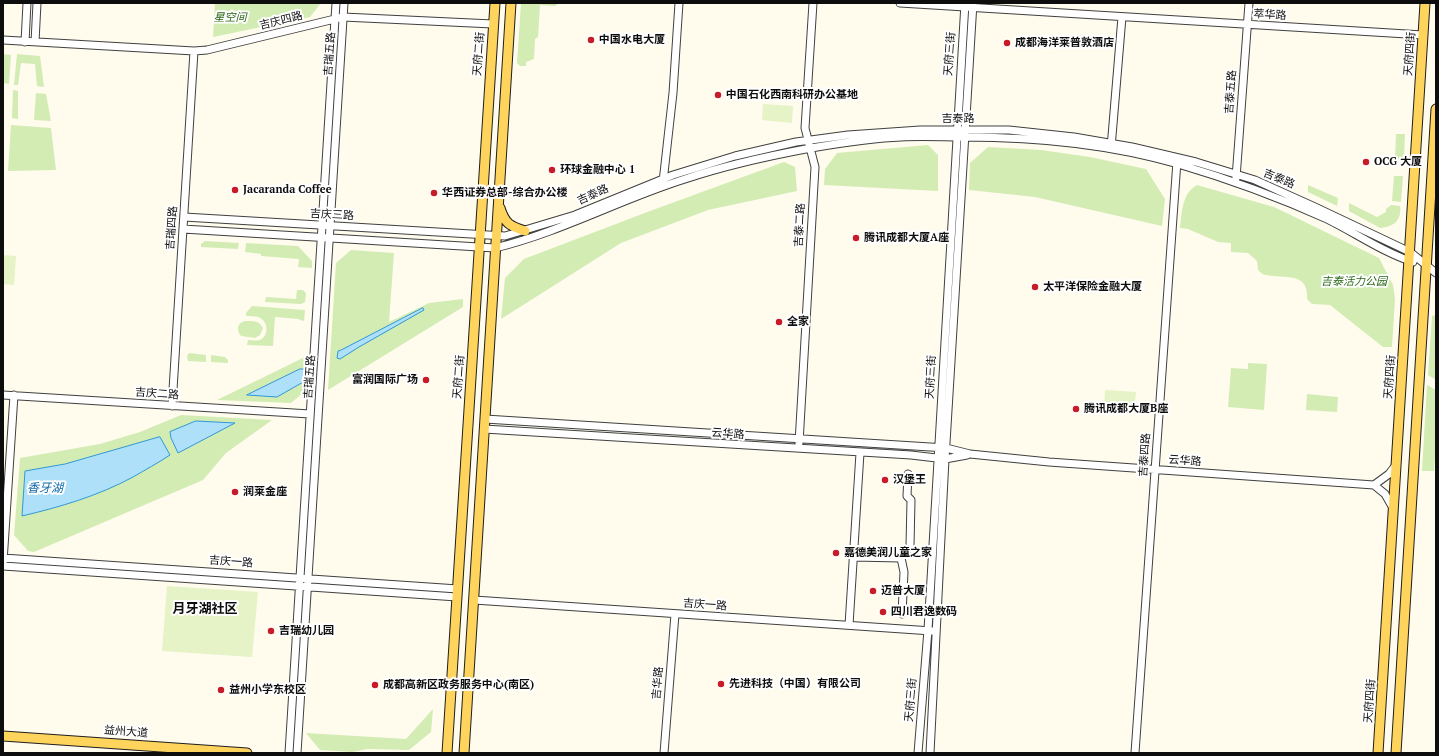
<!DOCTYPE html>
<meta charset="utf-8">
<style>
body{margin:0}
#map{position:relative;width:1439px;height:756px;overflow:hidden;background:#fffbed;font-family:"PT Serif",serif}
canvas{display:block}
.frame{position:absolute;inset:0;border:4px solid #0d0d0d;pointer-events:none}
</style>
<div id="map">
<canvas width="1439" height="756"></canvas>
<div class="frame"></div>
</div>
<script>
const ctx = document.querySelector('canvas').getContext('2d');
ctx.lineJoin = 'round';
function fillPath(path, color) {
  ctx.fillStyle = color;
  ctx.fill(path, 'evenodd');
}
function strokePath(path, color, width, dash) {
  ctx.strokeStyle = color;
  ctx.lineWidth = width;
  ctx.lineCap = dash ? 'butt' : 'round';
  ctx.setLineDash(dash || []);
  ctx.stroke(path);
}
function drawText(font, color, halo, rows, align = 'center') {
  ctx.font = font + ' "PT Serif","Noto Sans SC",serif';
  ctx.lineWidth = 4;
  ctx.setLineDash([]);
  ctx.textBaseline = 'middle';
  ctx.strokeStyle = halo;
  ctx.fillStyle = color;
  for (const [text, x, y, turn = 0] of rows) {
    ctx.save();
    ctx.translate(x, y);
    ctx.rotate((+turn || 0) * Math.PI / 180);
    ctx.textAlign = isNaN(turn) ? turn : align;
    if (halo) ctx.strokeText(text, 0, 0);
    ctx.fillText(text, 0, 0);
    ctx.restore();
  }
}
fillPath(new Path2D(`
 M215,3H321L310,17L213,37Z
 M521,3H559L555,6L540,5L538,37L535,39L534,59L526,62V66H520L517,63Z
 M3,54L11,55L9,84L3,83Z
 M17,54L40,56L44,87L37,86L35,64L21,63L18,85H14Z
 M13,90L18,91V119L12,118Z
 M36,93L46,94L51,121L34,120Z
 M11,125L51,128L56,170L8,171Z
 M1396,134H1405L1404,160L1395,159Z
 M928,145L938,155V191L824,185L825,169L837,153Z
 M988,147L1041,150L1090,157L1146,169L1165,199L1162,226L1035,197L969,190L970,163Z
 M784,162L795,167L797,191L708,210L621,243L501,319L505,278L524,259L650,211Z
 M1394,176H1403L1401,202L1392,201Z
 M1197,185L1274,207L1379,258L1393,285L1395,299L1392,347H1383L1330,305L1312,304L1307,299C1309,271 1284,279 1266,275C1263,275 1260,272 1258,270L1257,261L1248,253L1231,252V243L1218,242L1188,229L1180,228C1182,212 1182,193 1197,185Z
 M1308,185L1338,198L1337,206L1308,192Z
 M1349,203L1377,217L1386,212V209L1391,205L1400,206C1402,220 1394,227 1380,228L1349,211Z
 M205,241L239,243L238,249L201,247V244Z
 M246,243L298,246L312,261V268L298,267L299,259L261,256V254L245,252Z
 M351,250L394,253L389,322L429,303L463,299V307L328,390L336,263Z
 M297,290H303L306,293L305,302L301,304L265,302L266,297L296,299Z
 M252,306L305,310L304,321L300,320L299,319L275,317L273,346L247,345L248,340C252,340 257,341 260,340C270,335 268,320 258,317C255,316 250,316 246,316V313Z
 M1436,315V380L1428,375L1432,316Z
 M245,321C252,321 259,320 263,328L260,335L255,338L241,336C236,330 237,323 245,321Z
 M189,353L206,355V362L188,361L187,356Z
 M211,355L225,357L228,360V363L211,362Z
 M307,356L304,392L291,403L217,400Z
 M1248,363L1267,364L1264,410L1228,407L1231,368L1248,369Z
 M1427,385L1436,390V443L1434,471H1422Z
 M1307,394L1338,397L1337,412L1306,410Z
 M181,415L272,420L226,453L203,480L34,552L28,551L14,535L20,458L100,444L140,432Z
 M433,709L431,732L409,750L368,749L352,752L320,750L306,733L406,739Z`), '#d3ecb4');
fillPath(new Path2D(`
 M763,104L793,106L792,123L762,120Z
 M3,255L16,256L14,285L3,284Z
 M1105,390L1136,392L1134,411L1104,409Z
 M167,586L258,592L252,657L162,651Z`), '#e5f3c7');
const water = new Path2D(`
 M423,308L424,310L359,347L340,359L337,358L338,351L341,350Z
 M300,369H305V381L277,397L247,395Z
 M196,421L235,423L178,453L171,438L170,432Z
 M160,437L170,455C158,463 145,470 133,477C98,496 60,507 22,516L25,471L65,464Z`);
fillPath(water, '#aee0fa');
strokePath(water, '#3098d6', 1);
strokePath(new Path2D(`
 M330,175L340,3
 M3,562L304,583`), '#dbd7cb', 7, [7, 3.5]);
const minor = new Path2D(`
 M900,3L1423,35
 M3,40L194,51L207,50L343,17L493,24
 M25,42L27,3
 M35,42L37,3
 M1111,148L1122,17
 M1236,178L1249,3
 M663,182L673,93L679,3
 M184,217L505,236L575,215L673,175L735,156L796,142L848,135L920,130H1009L1074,137L1132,147L1196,162L1255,180L1315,207L1410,252L1436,273
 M183,229L495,248C561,232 621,199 685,179C726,165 768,156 811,148C841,143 871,138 901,137C922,136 943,137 964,137C1036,137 1109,144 1178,164C1229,179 1278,197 1327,219C1354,232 1384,253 1413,262
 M3,395L310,414
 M172,406L194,51
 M485,419L946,448L970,454L1049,462L1374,485
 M484,429L911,455L945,459L967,455
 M799,443L815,167L805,128L813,3
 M1393,508L1385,494L1374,485L1389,474L1396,465
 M853,557L901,558L910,546L911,500L907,496L908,474
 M3,558L458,589
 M901,558L904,572L902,614
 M3,562L14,395
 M3,566L457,597
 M474,600L932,631
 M849,625L860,453
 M289,753L336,3
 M297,753L344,3
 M664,753L675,614
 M918,753L928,630L965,3
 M930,753L945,459L973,3
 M1135,753L1177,161`);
const major = new Path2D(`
 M500,208C505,224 510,226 525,231
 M3,736L247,753
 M447,753L495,3
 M464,753L511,3
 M1378,753L1425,3
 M1396,753L1436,109`);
strokePath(minor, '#404040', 9);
strokePath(major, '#1e1e1e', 11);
strokePath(minor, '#fff', 7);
strokePath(major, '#ffd45d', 9);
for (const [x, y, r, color] of [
 [591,40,4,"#c71c28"],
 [1007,43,4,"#c71c28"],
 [718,95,4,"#c71c28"],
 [1366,162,4,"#c71c28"],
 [552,170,4,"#c71c28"],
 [235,190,4,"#c71c28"],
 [434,193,4,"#c71c28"],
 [856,238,4,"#c71c28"],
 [1035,287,4,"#c71c28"],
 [779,322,4,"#c71c28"],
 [426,380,4,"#c71c28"],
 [1076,409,4,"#c71c28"],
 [885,480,4,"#c71c28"],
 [235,492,4,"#c71c28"],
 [836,553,4,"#c71c28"],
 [873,591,4,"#c71c28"],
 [883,612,4,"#c71c28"],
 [271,631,4,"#c71c28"],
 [721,684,4,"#c71c28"],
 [375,685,4,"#c71c28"],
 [221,690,4,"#c71c28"]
]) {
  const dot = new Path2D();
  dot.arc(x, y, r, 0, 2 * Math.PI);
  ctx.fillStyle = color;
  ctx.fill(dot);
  strokePath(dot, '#fff', 1.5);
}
drawText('11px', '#0d0d0d', '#fff', [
 ["萃华路",1270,15,3],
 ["吉庆四路",281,21,-14],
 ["吉瑞五路",330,54,-86],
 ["天府二街",479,54,-86],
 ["天府三街",950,54,-86],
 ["天府四街",1410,54,-86],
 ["吉泰五路",1231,92,-86],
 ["吉泰路",958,119],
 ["吉泰路",1279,179,23],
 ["吉泰路",593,195,-24],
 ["吉庆三路",332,215,3],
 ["吉泰二路",800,225,-87],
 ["吉瑞四路",172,228,-86],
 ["吉瑞五路",310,377,-86],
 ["天府二街",459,377,-86],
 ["天府三街",931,377,-87],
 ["天府四街",1390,377,-86],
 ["吉庆二路",157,394,4],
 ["云华路",728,434,4],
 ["吉泰四路",1145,455,-86],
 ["云华路",1185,461,4],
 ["吉庆一路",231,562,4],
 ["吉庆一路",705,605,4],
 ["吉华路",658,683,-85],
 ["天府三街",911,700,-85],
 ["天府四街",1370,701,-86],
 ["益州大道",126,732,4]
]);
drawText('italic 11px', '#2c6919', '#fff', [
 ["星空间",230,18],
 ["吉泰活力公园",1354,282]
]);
drawText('bold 11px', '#0d0d0d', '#fff', [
 ["中国水电大厦",599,40],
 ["成都海洋莱普敦酒店",1015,43],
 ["中国石化西南科研办公基地",726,95],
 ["OCG 大厦",1374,162],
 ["环球金融中心 1",560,170],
 ["Jacaranda Coffee",243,190],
 ["华西证券总部-综合办公楼",442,193],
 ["腾讯成都大厦A座",864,238],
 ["太平洋保险金融大厦",1043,287],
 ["全家",787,322],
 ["富润国际广场",418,380,"right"],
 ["腾讯成都大厦B座",1084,409],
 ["汉堡王",893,480],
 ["润莱金座",243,492],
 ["嘉德美润儿童之家",844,553],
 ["迈普大厦",881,591],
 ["四川君逸数码",891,612],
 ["吉瑞幼儿园",279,631],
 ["先进科技（中国）有限公司",729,684],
 ["成都高新区政务服务中心(南区)",383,685],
 ["益州小学东校区",229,690]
], 'left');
drawText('italic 12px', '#0e68a7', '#fff', [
 ["香牙湖",45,489]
]);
drawText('bold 13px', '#0d0d0d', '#fff', [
 ["月牙湖社区",205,609]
]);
</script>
